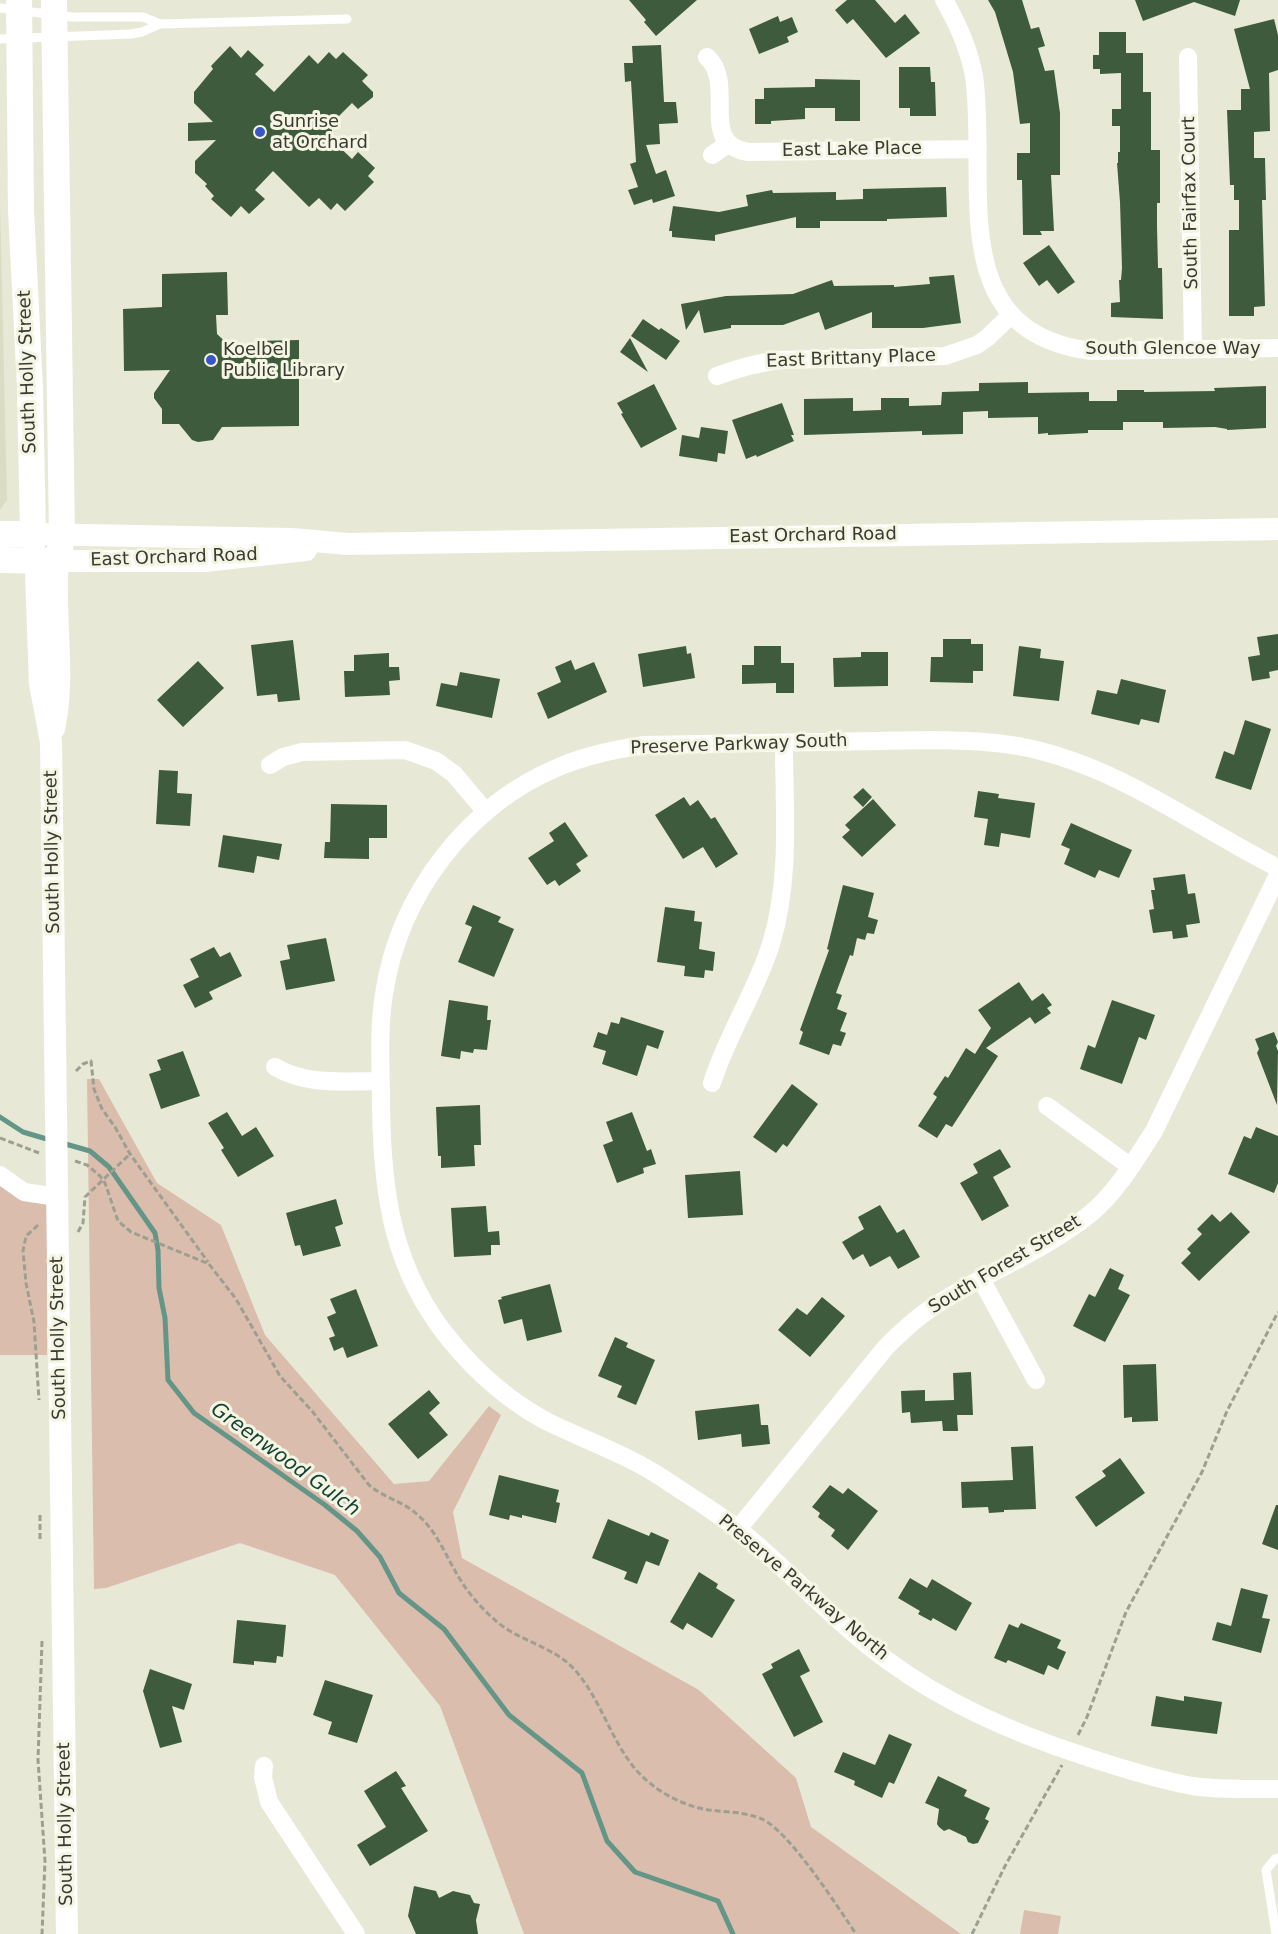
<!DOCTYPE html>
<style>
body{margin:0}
canvas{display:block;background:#e7e9d6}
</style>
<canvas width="1278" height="1934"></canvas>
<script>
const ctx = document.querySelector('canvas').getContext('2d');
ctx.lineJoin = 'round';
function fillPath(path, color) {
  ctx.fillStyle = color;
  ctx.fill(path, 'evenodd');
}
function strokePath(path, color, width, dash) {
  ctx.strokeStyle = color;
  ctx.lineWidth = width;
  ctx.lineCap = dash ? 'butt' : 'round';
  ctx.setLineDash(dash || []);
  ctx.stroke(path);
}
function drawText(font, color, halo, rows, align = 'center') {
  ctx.font = font + ' "DejaVu Sans",sans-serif';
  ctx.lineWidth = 6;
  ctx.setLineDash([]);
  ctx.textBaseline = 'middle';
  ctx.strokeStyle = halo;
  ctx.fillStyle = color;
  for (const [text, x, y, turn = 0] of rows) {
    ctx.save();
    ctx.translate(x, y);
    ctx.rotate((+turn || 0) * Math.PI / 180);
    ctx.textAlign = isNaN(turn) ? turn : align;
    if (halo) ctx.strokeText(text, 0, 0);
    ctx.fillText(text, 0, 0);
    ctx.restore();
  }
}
fillPath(new Path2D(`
 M0,200L7,500L0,510Z`), '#daddc3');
fillPath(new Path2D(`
 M87,1079H99L157,1183L221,1225L265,1335L394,1484L429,1481L489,1406L501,1415L453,1512L462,1558L699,1690L796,1778L811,1827L961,1934H524L440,1706L335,1575L240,1543L106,1588L94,1589Z
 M0,1175L47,1197V1355H0Z
 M1024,1910L1061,1916L1058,1934H1020Z`), '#dbbdae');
strokePath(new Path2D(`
 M0,1117L23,1132L50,1140
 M62,1143L90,1151L109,1167L155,1233L158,1250L159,1288L165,1318L168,1380L194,1413L325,1505L357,1531L380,1557L399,1593L444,1629L509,1715L582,1773L607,1841L635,1872L718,1901L733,1934`), '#649688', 5);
fillPath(new Path2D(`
 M629,0H697L656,36L644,22L646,20Z
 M847,0H875L895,23L905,14L920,33L886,58L853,19L847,24L835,10Z
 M988,0H1022L1031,29L1039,27L1045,46L1038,48L1045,71L1054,70L1060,113V175H1051L1054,231H1040L1042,235H1023L1022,180H1017V153H1030V123L1020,124L1013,72L995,12Z
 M1135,0H1240L1235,16L1194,2L1143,21Z
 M778,16L780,22L792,17L798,32L787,37L789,42L759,54L749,29Z
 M1274,19L1278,35V70L1269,73L1270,131L1254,132V158H1265L1266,200H1262L1265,306L1254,307V316H1229V230H1239V200H1234V185H1230L1227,110H1241V89H1250L1234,29Z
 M1099,32H1126V53H1143V92H1151V150H1160V203H1157V226L1158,268H1162L1163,319L1111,317V303L1120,302L1119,280H1121L1122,268L1120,202L1117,163H1118V152H1120V126H1112V109H1121V73L1100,74V69H1093V55H1099Z
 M661,45L664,102H676L678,123L659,124L660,144L646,145L656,174L666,170L675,196L653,203L652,199L634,205L628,190L638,187L630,164L636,162L631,81L625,82L624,63H633L632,46Z
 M230,46L241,58L248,50L264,65L255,74L274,92L309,55L318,64L329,52L336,59L343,52L368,75L362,81L373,92V97L358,109L352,103L332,123V140L352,159L358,152L375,168L368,176L374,182L345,211L337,203L331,210L319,198L309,207L273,171L255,190L265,199L249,214L241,206L231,217L211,199L214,196L205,186L207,184L195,173V161L216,140L188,141V123L213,122L194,103V92L213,69L211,66Z
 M899,67H930L931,82H935L936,116H910V108H899Z
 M815,79L860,80V121H835V108H805V119L771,121V124H755V99H764V88L815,87Z
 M946,187L947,217L887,219V221H820V228H796V217L715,235V241L672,237V231H669L673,206L719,212L748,206L746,195L772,190L773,193L836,192V200L863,199V189Z
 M1049,245L1075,282L1058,294L1047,280L1039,286L1023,263Z
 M227,272L228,315H216L217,334L234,350H256V341L299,340V426L222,427L213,440L198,442L192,440L179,424H162V409L154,398V393L170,370L124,371L123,309L162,307V274Z
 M954,275L961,323L923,328H872V312L825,330L819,312L783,325H731V328L704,333L699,310L686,330L681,304L726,296L793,294L832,280L834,286L894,285V287L930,284L929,277Z
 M643,319L659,330L661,328L680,341L666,360L631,336Z
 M630,338L648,372L620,352Z
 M1028,382V393L1089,392V401H1117V390H1144V392L1215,391L1214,388L1266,386V428L1227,430V429L1215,427L1163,428V422H1123V430H1088V433L1048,435V433L1038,434V417L988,418V411L963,412V434L922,435V431L804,435V399L853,398V411L881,410V398H909V406L941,405L942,392L979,391V383Z
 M654,384L677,429L641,448L621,414L623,413L617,403Z
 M782,403L794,435H791L794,441L757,457L756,455L746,459L732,420Z
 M701,427L728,431L725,454L718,453L717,462L679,456L682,435L699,438Z
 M1278,634V670L1269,672L1270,678L1252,681L1248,657L1260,655L1257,637Z
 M943,639H971V644H983V671H973V683L930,682L931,657H943Z
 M293,640L300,700L278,702L277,694L257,696L251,645Z
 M686,646L687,654L691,653L695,678L643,687L638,654Z
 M754,646H781V663H794V693H776V683L742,684V665H754Z
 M1019,646L1041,649L1040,658L1064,661L1059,701L1013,696Z
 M861,652H888V686L834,687L833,658L861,657Z
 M389,653V667H399L400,680L389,681L390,695L345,697L344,671H354V655Z
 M571,660L575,670L594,662L607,692L548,719L537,693L561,682L555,667Z
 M198,661L224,688L183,727L157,700Z
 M460,672L500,679L492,718L436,706L441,683L457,686Z
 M1121,679L1166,690L1159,723L1141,719L1139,725L1091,714L1097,690L1117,694Z
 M1245,720L1271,729L1251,790L1215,778L1224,751L1234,755Z
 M159,770L178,771L177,793L192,794L190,826L156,824Z
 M863,788L872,797L863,807L853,797Z
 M978,791L999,794L998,798L1035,803L1030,838L1001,833L999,847L984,845L988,819L974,817Z
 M684,797L690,806L698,800L711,819L715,817L738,854L716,868L703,847L683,859L655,815Z
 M873,799L896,825L862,857L842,837L850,830L845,825Z
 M331,804L387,805V838H369V859L324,858L325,842H330Z
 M565,822L588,856L576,864L581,871L559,886L555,880L547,885L528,858L554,841L549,833Z
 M1071,823L1132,850L1119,878L1099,870L1095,878L1064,864L1070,849L1061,845Z
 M223,835L282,844L279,860L257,856L254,873L218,867Z
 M1185,874L1188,894L1195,893L1200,923L1186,925L1188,937L1173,939L1172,931L1153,933L1149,910L1154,909L1151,890H1155L1153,878Z
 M843,885L874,893L868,917L878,920L874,934L867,933L865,940L857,938L853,956L850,955L836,993L842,995L837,1009L847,1013L840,1031L846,1033L841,1046L833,1044L829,1055L799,1044L803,1032L800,1030L829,950L827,949Z
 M473,905L501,917L498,922L514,929L494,977L458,962L472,927L465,924Z
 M665,907L695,911L694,921L702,922L699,949L715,952L713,971L705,970L704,978L684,976L685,966L657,962Z
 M326,938L335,981L286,990L280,961L290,959L287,945Z
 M214,947L220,957L230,952L242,976L209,992L213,999L195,1008L183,985L199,977L190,959Z
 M1019,982L1032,1001L1043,993L1052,1005L1047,1008L1051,1013L1035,1024L1030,1017L986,1048L998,1056L952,1127L946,1124L937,1138L918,1126L937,1097L933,1094L945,1076L948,1078L966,1048L975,1054L991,1028L978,1010Z
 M449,1000L488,1006L487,1020H491L487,1050L474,1049L473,1053L461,1051L460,1059L441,1056Z
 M1112,1000L1155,1015L1146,1040L1139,1037L1122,1084L1080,1069L1088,1045L1095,1048Z
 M621,1017L664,1031L658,1049L647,1045L637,1076L602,1064L606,1051L593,1047L598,1032L607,1035L611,1022L619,1024Z
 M1274,1032L1278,1042L1276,1046L1278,1051L1277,1105L1257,1053L1259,1049L1255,1039Z
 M183,1051L200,1096L161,1109L149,1074L161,1070L157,1060Z
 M792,1084L818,1104L787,1147L783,1144L776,1153L753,1137Z
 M480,1105L481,1145H474L475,1166L441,1168V1156H438L436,1107Z
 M227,1112L242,1136L256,1127L274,1156L238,1177L221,1150L224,1148L208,1123Z
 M632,1112L647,1151L651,1149L656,1164L643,1168L644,1173L617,1183L603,1145L613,1141L606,1122Z
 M1256,1127L1278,1136V1183L1274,1193L1228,1174L1244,1136L1251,1139Z
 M1000,1149L1011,1167L993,1177L1009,1206L982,1221L960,1183L978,1173L973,1164Z
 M740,1171L743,1215L688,1218L685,1175Z
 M336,1199L343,1224L335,1227L341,1246L303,1256L300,1245L295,1246L286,1213Z
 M880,1205L897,1233L904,1229L920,1257L898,1269L890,1256L870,1267L863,1254L853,1260L842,1242L864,1229L858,1217Z
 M486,1206L488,1232L499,1231L500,1245H491V1255L454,1257L451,1208Z
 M1231,1212L1250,1232L1199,1281L1181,1263L1191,1253L1187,1249L1202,1234L1197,1229L1212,1214L1220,1222Z
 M1110,1268L1124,1275L1118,1289L1130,1295L1105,1342L1073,1326L1089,1294L1095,1297Z
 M550,1284L562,1332L527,1341L522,1319L504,1324L498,1300L502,1299L501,1297Z
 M356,1289L378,1346L347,1358L343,1347L334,1351L329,1338L335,1336L327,1317L336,1313L330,1299Z
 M822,1297L845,1316L810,1357L778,1330L797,1308L807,1315Z
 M615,1337L628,1343L626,1347L655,1360L636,1405L617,1397L622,1386L598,1376Z
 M1156,1364L1158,1421L1132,1422V1417L1124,1418L1123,1365Z
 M971,1372L973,1415H957L958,1431H943L942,1421L911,1423L910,1412L902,1413L901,1391L925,1390V1401L954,1400L953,1373Z
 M429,1390L440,1403L429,1413L448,1435L418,1459L388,1424Z
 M759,1404L761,1425H768L770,1444L742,1447L741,1434L698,1440L695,1411Z
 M1033,1446L1036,1509L1004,1510V1512L989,1513L988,1507L962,1508L961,1482L1013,1480L1011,1447Z
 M1120,1458L1145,1493L1096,1527L1075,1497L1106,1476L1102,1471Z
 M499,1475L559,1490L556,1502L560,1503L556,1523L522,1515V1518L510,1515L509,1520L489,1515Z
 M830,1485L843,1494L848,1488L878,1511L848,1550L831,1536L835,1530L818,1517L820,1513L812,1507Z
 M1276,1505H1278V1550L1262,1544Z
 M608,1519L649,1536L651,1532L669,1540L659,1566L646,1561L637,1584L624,1579L627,1572L592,1558Z
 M699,1572L718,1584L716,1588L735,1600L712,1638L687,1623L683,1630L670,1622Z
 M910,1578L927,1588L932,1579L972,1603L956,1631L933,1618L931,1621L918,1614L920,1611L898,1598Z
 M1241,1588L1268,1595L1262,1618L1270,1619L1261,1653L1212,1640L1217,1622L1231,1626Z
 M237,1620L286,1625L283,1657L277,1656L276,1663L254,1661V1665L233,1663Z
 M1021,1623L1061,1640L1057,1648L1066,1652L1058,1670L1048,1665L1044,1675L1008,1660L1006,1663L994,1658L1009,1624L1018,1628Z
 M799,1649L810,1671L800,1676L823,1722L794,1737L762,1674L773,1668L771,1664Z
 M150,1669L192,1684L184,1710L172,1706L182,1742L160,1748L143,1691Z
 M325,1680L373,1695L357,1743L328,1734L332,1722L313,1715Z
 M1156,1696L1184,1701V1696L1222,1702L1217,1734L1151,1726Z
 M889,1734L912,1744L894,1784L889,1782L882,1798L854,1785L855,1781L834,1772L843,1752L875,1765Z
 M396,1771L406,1786L401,1788L428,1831L370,1866L357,1845L386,1827L364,1791Z
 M938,1776L967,1790L964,1796L990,1808L985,1819L989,1821L978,1843L973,1844L968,1842L966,1837L949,1829L944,1831L939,1827L937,1824L939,1809L925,1803Z
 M414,1886L436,1891L439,1898L453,1891L470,1895L474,1903L480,1904L476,1920L478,1934H416L408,1916Z`), '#3f5b3e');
strokePath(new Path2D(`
 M76,1071L83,1064L91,1061L94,1089L102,1109L115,1127L130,1154L208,1262
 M0,1138L39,1153
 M75,1161L87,1165L100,1176L105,1183L118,1221L131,1232L209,1264L236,1299L280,1376L312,1411L369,1485C384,1498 405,1502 419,1516C437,1532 446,1556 458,1576C468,1593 481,1608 496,1621C519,1641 552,1646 573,1668C605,1702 613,1755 651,1784C667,1797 689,1807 709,1810C726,1812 745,1812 762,1819C790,1832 837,1906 856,1934
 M38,1225L26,1236L23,1251L26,1283L34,1322L39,1400
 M78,1232L83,1223L85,1197L130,1154
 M40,1515V1541
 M42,1641L38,1760L45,1861L42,1934
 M1078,1735L1087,1717L1126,1612L1202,1472L1227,1411L1278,1312
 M972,1934L1005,1866L1062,1765`), '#9d9f91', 3, [6, 3]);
strokePath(new Path2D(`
 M0,8L72,17H143L160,24L347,19
 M0,39L131,34L142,32L160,24
 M1276,1934L1266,1870L1275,1859L1278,1858`), '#fff', 9);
strokePath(new Path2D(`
 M944,0C958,24 969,49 974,76C989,182 941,333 1092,351L1278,348
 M707,57C737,84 697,144 748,152L978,149
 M1188,57L1193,349
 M712,155L728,144
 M717,376C738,368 757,363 780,360L945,356L977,345L987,338L1011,315
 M270,765L283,757L302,752L405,750L436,761L454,774L486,812
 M1278,868C1195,826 1121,768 1028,748C997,741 965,741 933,740L645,745C616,749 588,755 561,766C468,804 399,894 384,994C378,1030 381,1068 381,1105C382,1193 392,1269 450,1340C477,1373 510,1402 548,1422C587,1441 628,1455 664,1479C695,1500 728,1519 756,1544C801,1583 842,1628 891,1663C950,1706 1016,1734 1084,1756C1120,1768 1155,1779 1192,1786C1220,1790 1250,1789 1278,1789
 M275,1067C308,1086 344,1081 381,1081
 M712,1083C727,1035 756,992 771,944C791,879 784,809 784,743
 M1047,1106L1131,1167
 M0,1175L24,1192L57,1197
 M981,1279L1036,1380
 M738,1529L886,1347C902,1331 919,1315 939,1303C988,1272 1044,1251 1090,1214C1117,1192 1135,1160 1154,1131L1278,875
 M264,1766L263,1777L269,1802L356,1934`), '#fff', 18);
strokePath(new Path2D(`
 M54,729C66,674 53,617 58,561H204L306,550
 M67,1934L51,742L40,684L36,574L33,534L291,539L348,544L1278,529`), '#fff', 22);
strokePath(new Path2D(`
 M0,534H33L30,388L21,210L19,0
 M0,560L58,561L62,535L54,0`), '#fff', 26);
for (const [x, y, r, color] of [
 [260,132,6,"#3a55c7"],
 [211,360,6,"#3a55c7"]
]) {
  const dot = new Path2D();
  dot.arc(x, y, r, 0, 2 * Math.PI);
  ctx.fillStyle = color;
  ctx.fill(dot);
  strokePath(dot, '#f4f6e3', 2);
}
drawText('18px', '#393a33', '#f4f6e3', [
 ["Sunrise",272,122],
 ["at Orchard",272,143],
 ["Koelbel",223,350],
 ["Public Library",223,371]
], 'left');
drawText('18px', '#393a33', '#f4f6e3', [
 ["East Lake Place",852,150,-1],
 ["South Fairfax Court",1191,203,-91],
 ["South Glencoe Way",1173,349],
 ["East Brittany Place",851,359,-2],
 ["South Holly Street",28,372,-92],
 ["East Orchard Road",813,536,-1],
 ["East Orchard Road",174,558,-2],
 ["Preserve Parkway South",739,745,-2],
 ["South Holly Street",53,852,-91],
 ["South Forest Street",1005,1265,-31],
 ["South Holly Street",59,1338,-91],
 ["Preserve Parkway North",803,1588,40],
 ["South Holly Street",66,1824,-91]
]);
drawText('italic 20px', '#144136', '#f4f6e3', [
 ["Greenwood Gulch",285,1460,36]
]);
</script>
